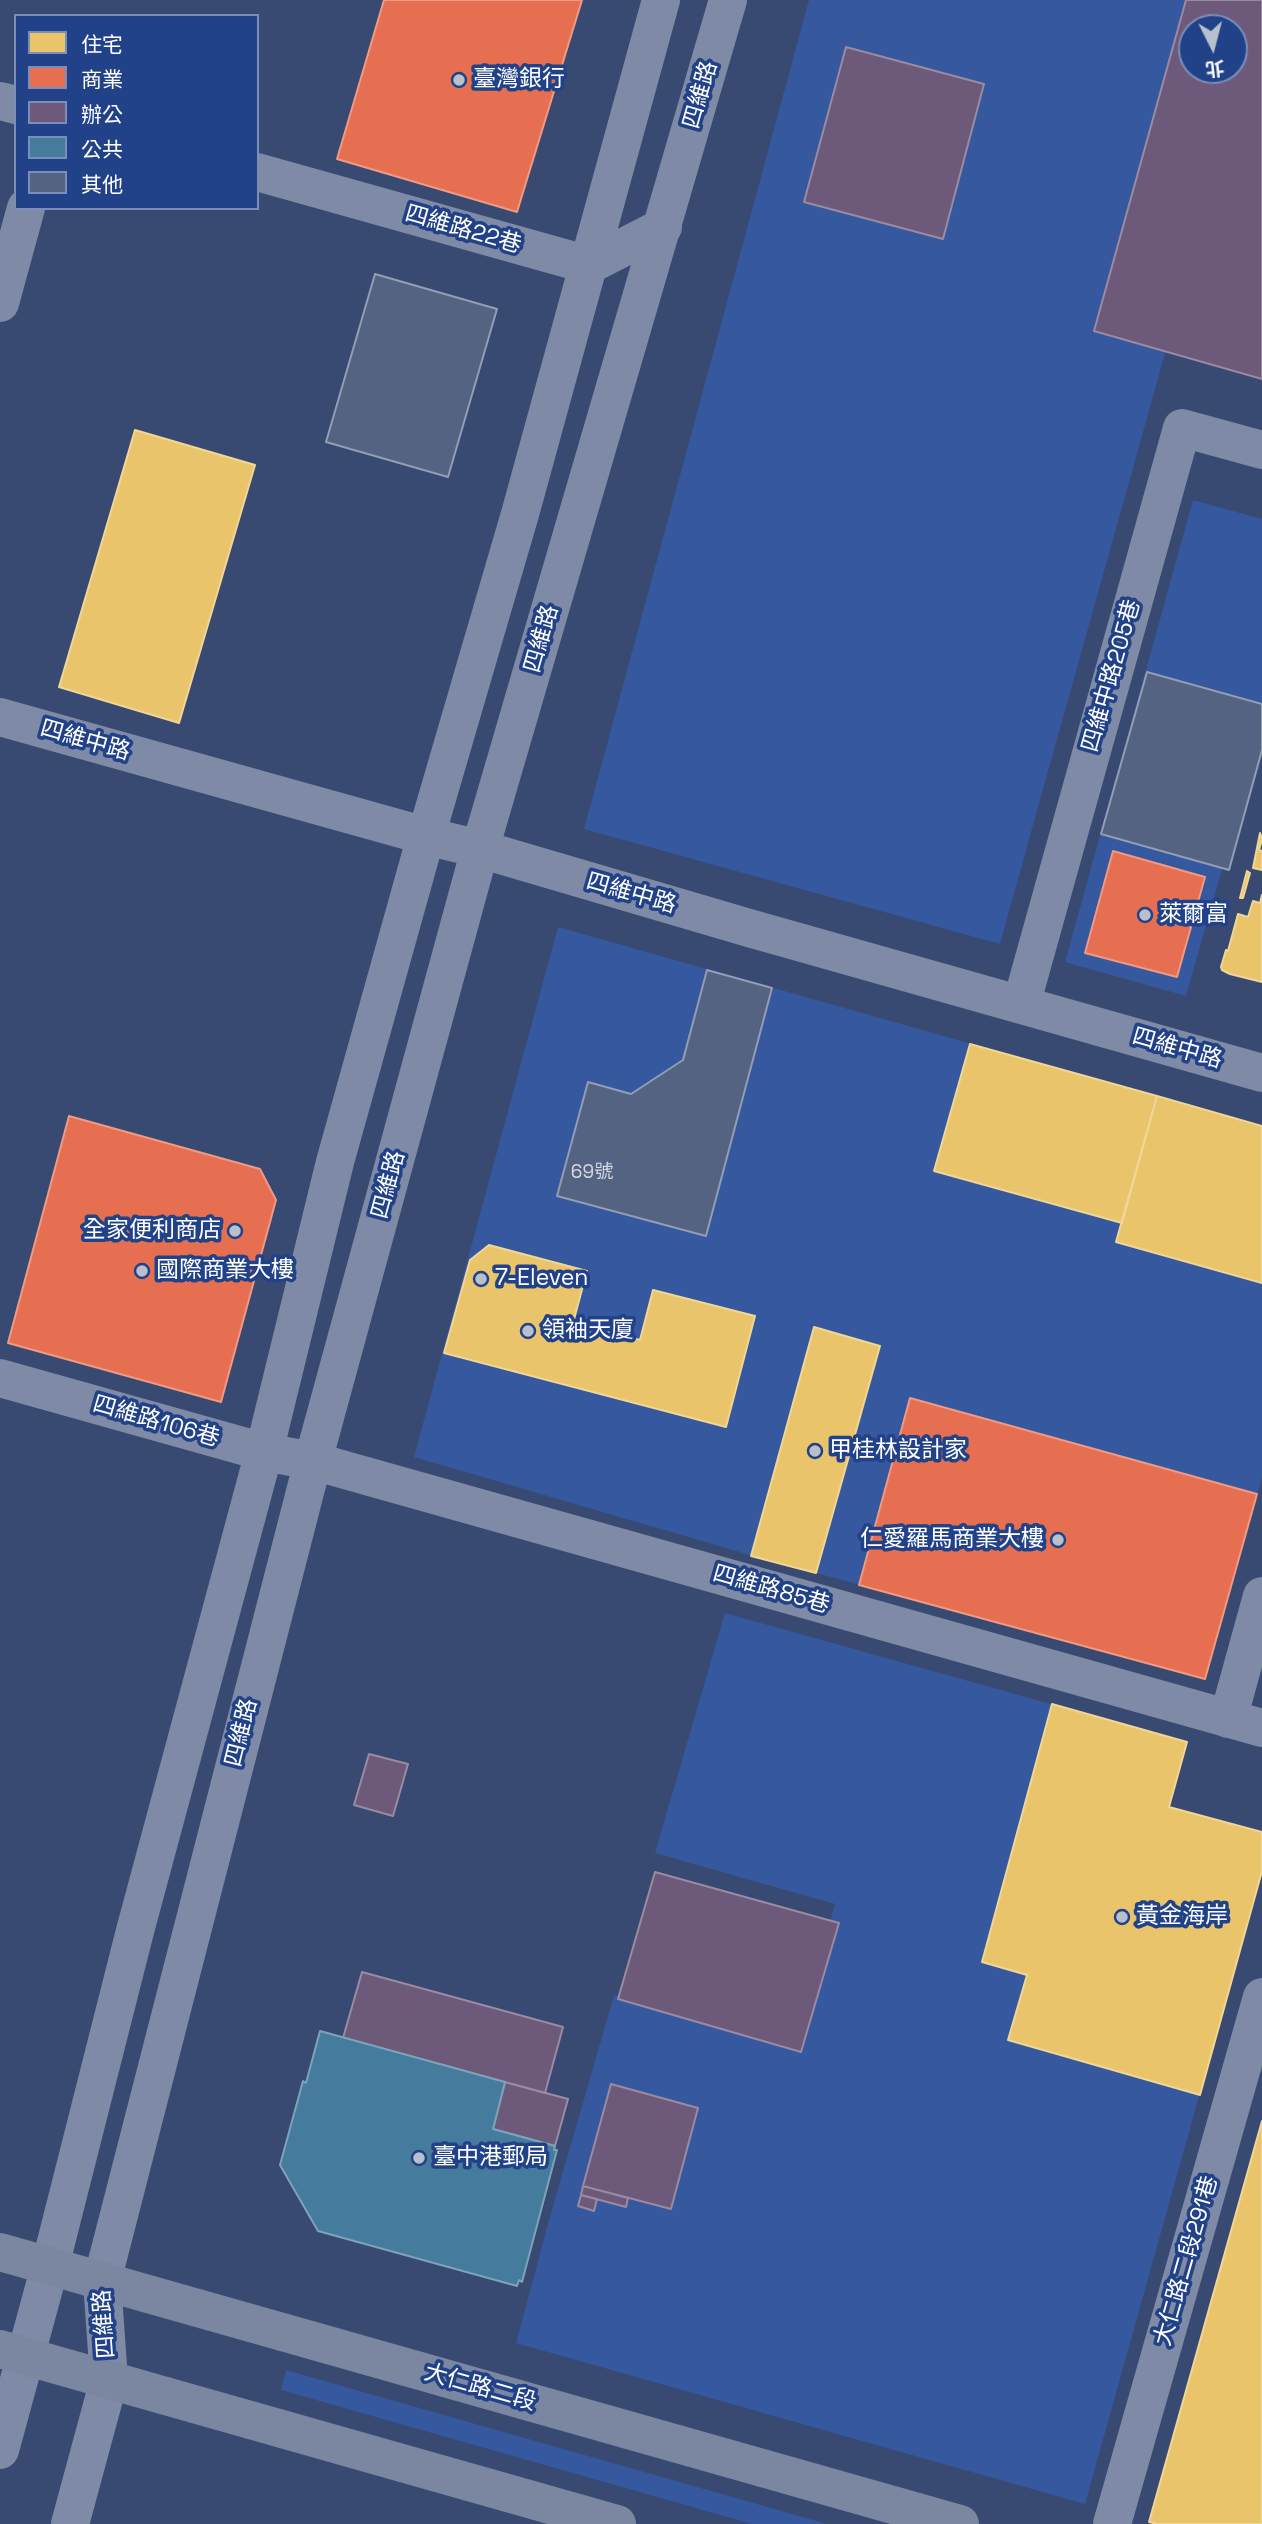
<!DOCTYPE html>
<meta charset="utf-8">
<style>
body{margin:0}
#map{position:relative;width:1262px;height:2524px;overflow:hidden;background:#384a71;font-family:"Space Grotesk","Noto Sans TC",sans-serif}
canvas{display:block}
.legend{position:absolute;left:14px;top:14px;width:245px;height:196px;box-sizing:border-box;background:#214288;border:2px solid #7a8eb8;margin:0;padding:9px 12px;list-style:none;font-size:21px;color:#fff}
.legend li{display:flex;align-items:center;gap:14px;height:35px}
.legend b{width:35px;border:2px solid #7a8eb8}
.north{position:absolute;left:1178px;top:14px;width:70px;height:70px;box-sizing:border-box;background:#214288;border:2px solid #7a8eb8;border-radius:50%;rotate:174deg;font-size:19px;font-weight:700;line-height:28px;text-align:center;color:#fff}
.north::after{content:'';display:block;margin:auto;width:24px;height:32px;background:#b9c0cd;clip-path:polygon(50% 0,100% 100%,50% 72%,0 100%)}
</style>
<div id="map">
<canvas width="1262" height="2524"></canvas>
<ul class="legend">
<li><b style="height:19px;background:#e9c46a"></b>住宅</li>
<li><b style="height:19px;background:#e76f51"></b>商業</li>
<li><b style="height:19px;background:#6d597a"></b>辦公</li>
<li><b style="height:19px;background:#457b9d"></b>公共</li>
<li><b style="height:19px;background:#546382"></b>其他</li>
</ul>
<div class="north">北</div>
</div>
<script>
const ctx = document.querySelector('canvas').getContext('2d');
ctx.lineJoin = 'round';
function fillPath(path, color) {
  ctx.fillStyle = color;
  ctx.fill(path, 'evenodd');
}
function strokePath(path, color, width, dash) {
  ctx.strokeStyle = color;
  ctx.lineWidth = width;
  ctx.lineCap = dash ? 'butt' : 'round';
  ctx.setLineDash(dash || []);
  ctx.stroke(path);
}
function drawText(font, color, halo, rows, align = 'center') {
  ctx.font = font + ' "Space Grotesk","Noto Sans TC",sans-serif';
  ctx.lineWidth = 7;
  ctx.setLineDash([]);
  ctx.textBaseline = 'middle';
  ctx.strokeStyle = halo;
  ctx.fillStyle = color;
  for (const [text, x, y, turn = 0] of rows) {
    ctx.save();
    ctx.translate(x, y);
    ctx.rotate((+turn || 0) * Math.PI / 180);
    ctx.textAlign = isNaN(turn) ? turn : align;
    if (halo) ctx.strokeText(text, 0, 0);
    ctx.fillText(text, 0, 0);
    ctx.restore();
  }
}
fillPath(new Path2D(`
 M809,0H1262C1177,316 1087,629 1000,944L584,829ZM1192,28H1234V70H1192Z
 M1193,500L1262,519V754L1230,870L1222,869L1186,996L1065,962Z
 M558,927L1262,1126V1477L1205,1679L743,1553L414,1457Z
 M725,1613L1187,1742L1169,1807L1262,1832V1871L1085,2504L516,2343L548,2224L614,1995L798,2034L835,1904L655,1853Z
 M286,2370L827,2524H752L281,2390Z`), '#35589e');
const homes = new Path2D(`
 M135,430L255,465L179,723L59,687Z
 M1260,833L1262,839L1259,850L1262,851V870L1253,868Z
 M1247,871L1250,873L1243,898H1240Z
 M1262,895V982L1230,974L1222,970L1221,967L1226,950L1228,951L1238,914L1248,917L1253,901L1260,903Z
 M970,1044L1157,1096L1122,1223L934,1171Z
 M1157,1096L1262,1126V1283L1116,1242Z
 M489,1245L587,1271L573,1323L640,1340L653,1290L755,1316L726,1427L444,1353L470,1260Z
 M814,1327L880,1346L816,1573L751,1556Z
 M1052,1704L1187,1742L1169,1807L1262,1832V1871L1200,2095L1008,2040L1027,1975L982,1962Z
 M1262,2121V2524H1157L1149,2522Z`);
fillPath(homes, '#e9c46a');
strokePath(homes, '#f0d697', 2);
const shops = new Path2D(`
 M384,0H582L517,212L337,159Z
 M1113,851L1205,877L1177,977L1085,953Z
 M69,1116L260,1169L276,1200L221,1402L8,1343Z
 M910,1398L1257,1494L1205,1679L859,1585Z`);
fillPath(shops, '#e76f51');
strokePath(shops, '#ee9a85', 2);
const offices = new Path2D(`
 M1186,0H1262V379L1094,331ZM1192,28H1234V70H1192Z
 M846,47L984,84L943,239L804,202Z
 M369,1754L408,1764L393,1816L354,1805Z
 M655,1872L839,1923L801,2052L618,1999Z
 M362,1972L563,2027L545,2093L343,2038Z
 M505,2082L568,2099L555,2146L493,2129Z
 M611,2084L698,2108L671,2209L583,2186Z
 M583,2186L628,2198L626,2207L581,2195Z
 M581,2195L597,2199L594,2211L578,2206Z`);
fillPath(offices, '#6d597a');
strokePath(offices, '#998ba2', 2);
const public = new Path2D(`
 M320,2031L505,2082L493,2129L555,2146L554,2150H557L522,2282L519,2280L517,2286L318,2231L280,2165L303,2081L306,2083Z`);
fillPath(public, '#457b9d');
strokePath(public, '#7da3ba', 2);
const building = new Path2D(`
 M375,274L497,309L448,477L326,442Z
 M1147,672L1262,704V750L1229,870L1101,834Z
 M707,970L772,988L706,1236L557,1196L588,1082L631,1094L683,1060Z`);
fillPath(building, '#546382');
strokePath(building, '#939db4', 2);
strokePath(new Path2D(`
 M0,101L16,105
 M257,172L589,265L663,227
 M0,303L26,208
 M0,717L426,836L480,849L749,928L1262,1073
 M1021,1005L1182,428L1262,450
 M0,1378L264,1452L313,1461L1262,1728
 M1228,1719L1262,1596
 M0,2450L50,2266L135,1931L264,1452L335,1162L426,836L520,514L661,0
 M70,2524L109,2380L102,2281L313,1461L480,849L728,0
 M1112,2524L1262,1997`), '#7f8ba6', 38);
strokePath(new Path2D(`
 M0,2252L960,2524
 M0,2349L617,2524`), '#7b86a1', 38);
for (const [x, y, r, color] of [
 [459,80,7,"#b9c0cd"],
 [1145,915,7,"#b9c0cd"],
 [235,1231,7,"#b9c0cd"],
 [142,1271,7,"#b9c0cd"],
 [481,1279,7,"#b9c0cd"],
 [528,1331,7,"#b9c0cd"],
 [815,1451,7,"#b9c0cd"],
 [1058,1540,7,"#b9c0cd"],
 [1122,1917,7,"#b9c0cd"],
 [419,2158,7,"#b9c0cd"]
]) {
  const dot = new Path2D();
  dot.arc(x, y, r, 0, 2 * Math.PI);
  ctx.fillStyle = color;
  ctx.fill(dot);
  strokePath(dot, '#214288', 2.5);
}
drawText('19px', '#d4d8e0', null, [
 ["69號",592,1173]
]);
drawText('23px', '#fff', '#214288', [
 ["臺灣銀行",473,80],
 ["萊爾富",1159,915],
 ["全家便利商店",221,1231,"right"],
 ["國際商業大樓",156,1271],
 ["7-Eleven",495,1279],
 ["領袖天廈",542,1331],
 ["甲桂林設計家",829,1451],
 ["仁愛羅馬商業大樓",1044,1540,"right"],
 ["黃金海岸",1136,1917],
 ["臺中港郵局",433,2158]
], 'left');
drawText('23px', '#fff', '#214288', [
 ["四維路",701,95,-74],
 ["四維路22巷",463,230,16],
 ["四維路",542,639,-74],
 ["四維中路205巷",1112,676,-74],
 ["四維中路",85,741,16],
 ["四維中路",631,894,16],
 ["四維中路",1177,1049,16],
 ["四維路",389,1185,-75],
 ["四維路106巷",156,1422,16],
 ["四維路85巷",771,1590,16],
 ["四維路",242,1733,-76],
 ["大仁路二段291巷",1187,2261,-74],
 ["四維路",105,2324,-94],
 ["大仁路二段",480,2388,16]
]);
</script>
